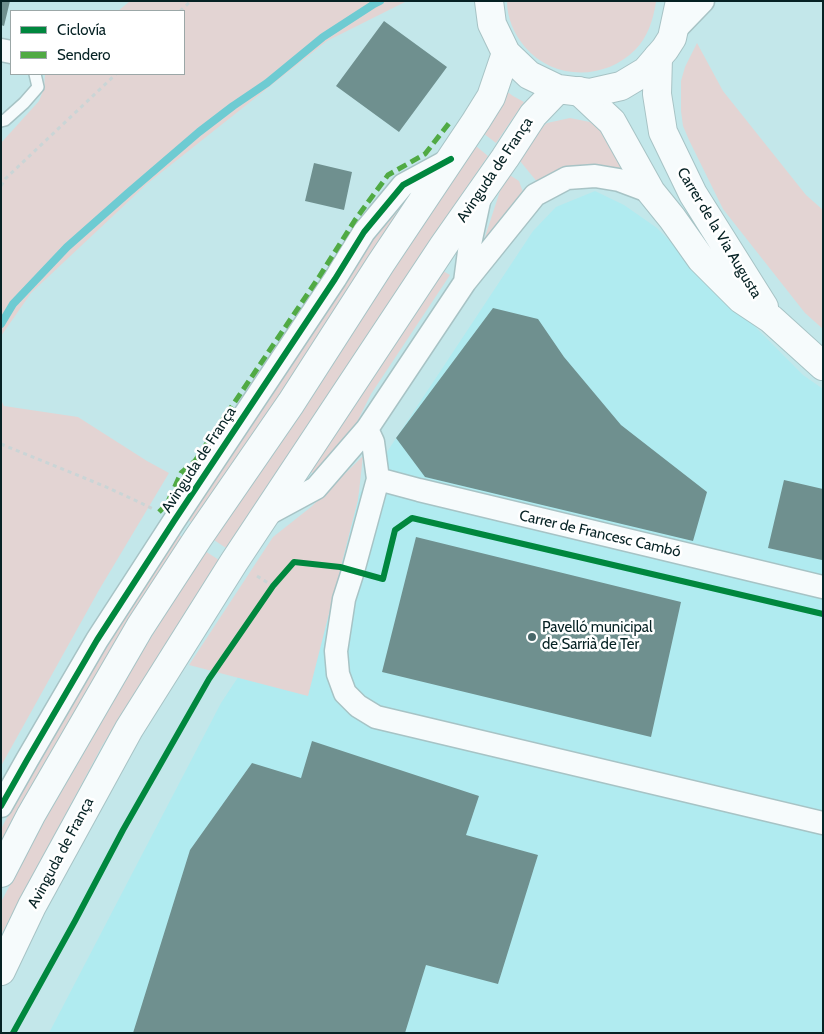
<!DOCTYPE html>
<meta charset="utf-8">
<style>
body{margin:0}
#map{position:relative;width:824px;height:1034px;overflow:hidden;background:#c3e7ea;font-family:Cabin,sans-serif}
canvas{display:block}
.frame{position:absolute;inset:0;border:2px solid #062224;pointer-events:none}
.legend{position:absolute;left:10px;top:10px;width:175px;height:65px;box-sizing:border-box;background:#fff;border:1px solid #9ba7a7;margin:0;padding:6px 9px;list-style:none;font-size:15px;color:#062224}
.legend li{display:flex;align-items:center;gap:10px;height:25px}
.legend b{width:25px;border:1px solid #9ba7a7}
</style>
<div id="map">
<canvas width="824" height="1034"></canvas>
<div class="frame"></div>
<ul class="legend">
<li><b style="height:6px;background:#00873e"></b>Ciclovía</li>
<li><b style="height:6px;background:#50aa44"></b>Sendero</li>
</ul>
</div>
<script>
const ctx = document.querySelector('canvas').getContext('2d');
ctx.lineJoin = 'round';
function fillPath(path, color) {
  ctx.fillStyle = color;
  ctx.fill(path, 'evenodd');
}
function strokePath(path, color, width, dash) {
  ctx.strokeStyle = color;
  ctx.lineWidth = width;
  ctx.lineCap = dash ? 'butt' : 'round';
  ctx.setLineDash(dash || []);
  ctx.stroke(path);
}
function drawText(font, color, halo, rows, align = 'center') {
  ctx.font = font + ' Cabin,sans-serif';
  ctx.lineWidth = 5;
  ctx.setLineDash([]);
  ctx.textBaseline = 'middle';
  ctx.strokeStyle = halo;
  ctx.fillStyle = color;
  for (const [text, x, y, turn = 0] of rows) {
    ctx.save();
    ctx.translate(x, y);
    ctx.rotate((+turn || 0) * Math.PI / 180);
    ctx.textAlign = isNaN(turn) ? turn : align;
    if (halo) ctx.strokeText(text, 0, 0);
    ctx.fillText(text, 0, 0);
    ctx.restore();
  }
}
fillPath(new Path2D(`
 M595,191L624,205L657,228L803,375L823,389V1033H49L221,703L533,231L556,207Z`), '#b0ebf0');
fillPath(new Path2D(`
 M130,1H407L327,41L148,183L31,293L1,336V143L39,101L44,88L45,74H184V11H118Z
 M507,1H656V2C653,20 648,37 635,50C604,81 553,80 525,47C514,34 507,18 507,1Z
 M697,43L723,91L806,195L823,210V329L805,313L723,209L689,140L683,126L681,111V81L685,67Z
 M506,91L513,96L524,102L496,143L483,133L504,101Z
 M570,118L590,122L606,135L627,173L538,183L520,161L535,134L547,123Z
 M476,146L488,156C399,285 314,417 226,548L214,540L350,337L422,225Z
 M508,174L519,181L524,195L481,249L501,188Z
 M412,192L409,201L295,374L192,523L188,520L373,238Z
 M443,271L450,275L371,394L348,440L316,474L310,472Z
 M1,400L4,406L78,417L147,461L169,473L99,590L1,766Z
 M363,456L358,500L308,696L189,665L273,537L311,507Z
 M177,534L182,537L101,666L17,810L1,842V829L18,797L105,647Z
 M205,551L219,560L102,746L1,935V902L38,832L81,758L138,658Z`), '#e3d4d3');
strokePath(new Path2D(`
 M1,324L13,304L67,247L128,193L199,132L233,106L267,83L323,37L374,4L380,1`), '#6ecbd2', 8);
fillPath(new Path2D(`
 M1,1H10L4,26L1,25Z
 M384,21L447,67L399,132L336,86Z
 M314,163L352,172L344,210L305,201Z
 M493,308L538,319L564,357L621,425L707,492L693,541L425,477L396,438Z
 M784,480L823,489V556L822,560L768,548Z
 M416,537L681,602L651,737L382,672Z
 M312,741L479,796L466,835L538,855L498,984L426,965L405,1033H133L190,850L252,763L301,778Z`), '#6f908f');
const lane = new Path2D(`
 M1,121L5,120L24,103L38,87L35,74`);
const street = new Path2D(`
 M674,31L703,1
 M1,50L11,52
 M465,282L470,244L480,197
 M367,429L373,442L378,479L353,571L344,599L336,651L338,674L345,693L358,706L376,717L823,823
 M378,479L419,490L823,587
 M266,515L316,488L367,429L465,282L535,195L567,178L595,176L619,180L651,192
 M1,806L27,760L97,640L174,521L335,279L364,232L403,185L451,159`);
const secondary = new Path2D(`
 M658,57L657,94L663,132L693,194L764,307
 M579,91L612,122L651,192L672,218L701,259L741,299L771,319L823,366`);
const primary = new Path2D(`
 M489,1L492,24L506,53L529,75L558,89L590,93L621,86L646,71L665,49L672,38L680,1
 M1,873L31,815L140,627L198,538L291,403L381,263L476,121L491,97L506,53
 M1,971L32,906L129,729L234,562L444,245L505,158L533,115L558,89`);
strokePath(lane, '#a7c3c5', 14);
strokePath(street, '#a7c3c5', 25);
strokePath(secondary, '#a7c3c5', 30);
strokePath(primary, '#a7c3c5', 30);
strokePath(new Path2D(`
 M180,11L191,1
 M1,186L5,179L116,74
 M1,444L104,486L141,503L153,509
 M257,576L273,586`), '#cad5d6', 3, [4, 4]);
strokePath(lane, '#f6fbfc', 11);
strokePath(street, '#f6fbfc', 22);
strokePath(secondary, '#f6fbfc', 28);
strokePath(primary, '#f6fbfc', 28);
strokePath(new Path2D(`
 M159,512L167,504L181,473L195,461L319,277L355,220L388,175L425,154L450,122`), '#50aa44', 5, [10, 5]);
strokePath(new Path2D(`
 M1,806L27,760L97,640L174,521L335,279L364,232L403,185L451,159
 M13,1033L75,921L123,830L209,679L273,586L294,562L340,567L383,579L395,530L412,518L823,614`), '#00873e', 6);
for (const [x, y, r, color] of [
 [532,637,5,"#486769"]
]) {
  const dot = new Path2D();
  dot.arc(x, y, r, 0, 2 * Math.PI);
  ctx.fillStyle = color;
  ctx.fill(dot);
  strokePath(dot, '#fff', 2);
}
drawText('15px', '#062224', '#fff', [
 ["Avinguda de França",495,170,-56],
 ["Carrer de la Via Augusta",719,233,59],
 ["Avinguda de França",199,460,-57],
 ["Carrer de Francesc Cambó",600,534,13],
 ["Avinguda de França",61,853,-62]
]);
drawText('15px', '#062224', '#fff', [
 ["Pavelló municipal",542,628],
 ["de Sarrià de Ter",542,645]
], 'left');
</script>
